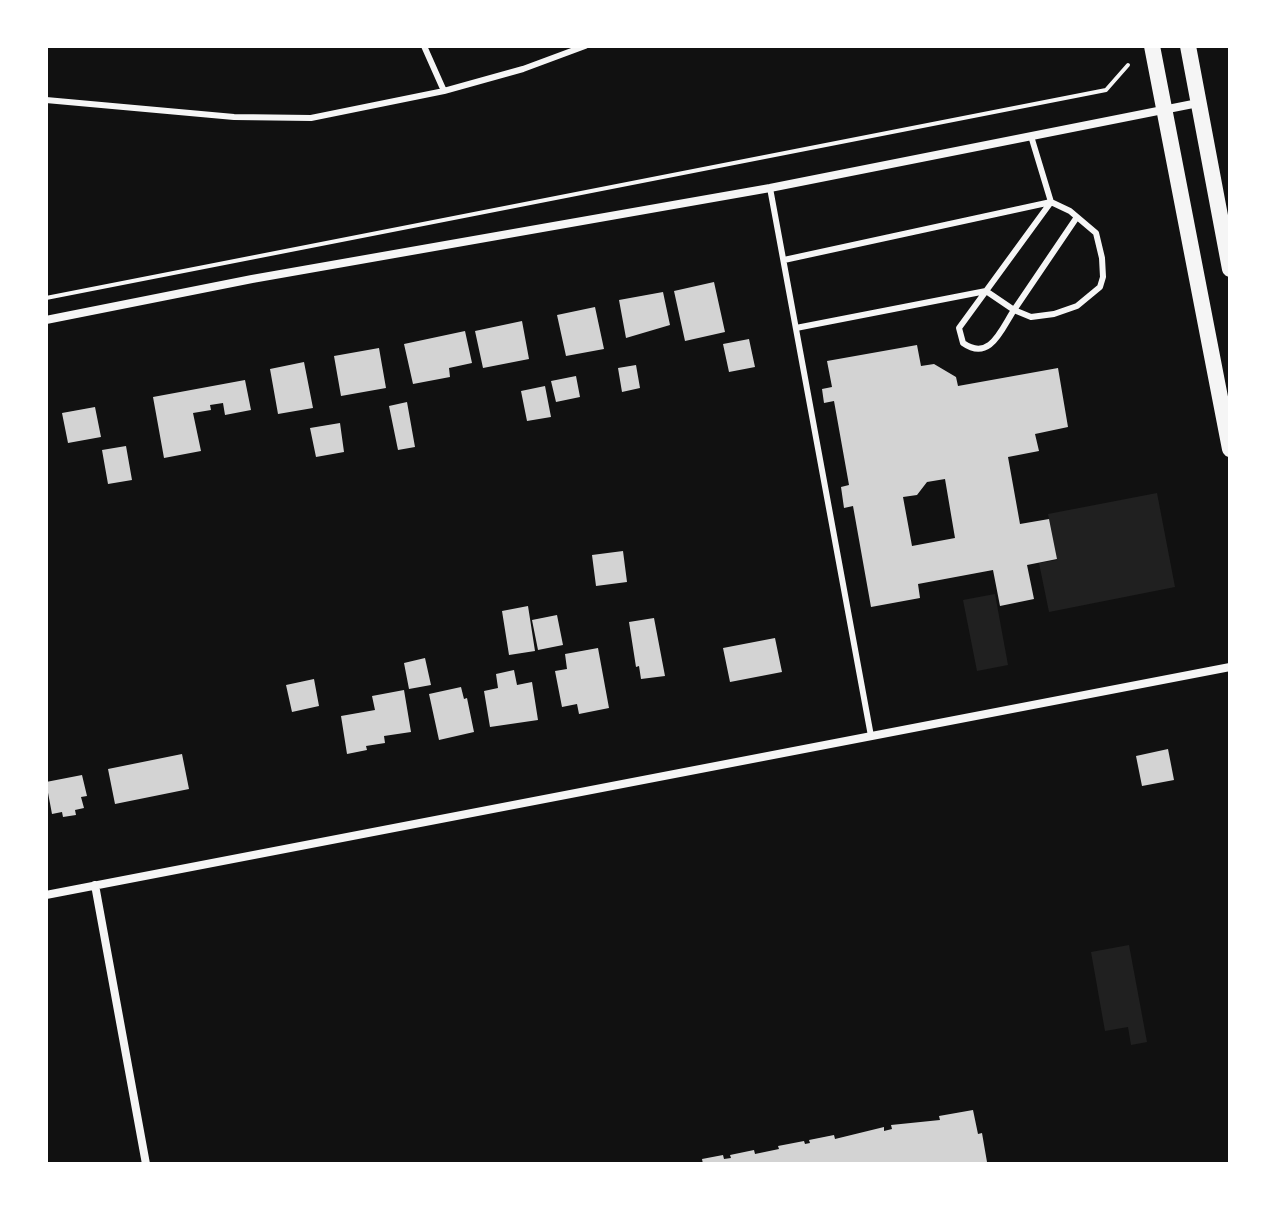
<!DOCTYPE html>
<style>
body{margin:0}
#map{position:relative;width:1276px;height:1210px;overflow:hidden;background:#111;font-family:Cabin,sans-serif}
canvas{display:block}
.frame{position:absolute;inset:0;border:48px solid #fff;pointer-events:none}
</style>
<div id="map">
<canvas width="1276" height="1210"></canvas>
<div class="frame"></div>
</div>
<script>
const ctx = document.querySelector('canvas').getContext('2d');
ctx.lineJoin = 'round';
function fillPath(path, color) {
  ctx.fillStyle = color;
  ctx.fill(path, 'evenodd');
}
function strokePath(path, color, width, dash) {
  ctx.strokeStyle = color;
  ctx.lineWidth = width;
  ctx.lineCap = dash ? 'butt' : 'round';
  ctx.setLineDash(dash || []);
  ctx.stroke(path);
}
fillPath(new Path2D(`
 M1157,493L1175,587L1049,612L1039,563L1057,560L1048,514Z
 M995,594L1008,665L977,671L963,600Z
 M1129,945L1147,1042L1131,1045L1128,1027L1105,1031L1091,952Z`), '#202020');
fillPath(new Path2D(`
 M714,282L725,332L685,341L674,291Z
 M663,292L670,325L626,338L619,300Z
 M595,307L604,349L566,356L557,315Z
 M522,321L529,359L483,368L475,331Z
 M465,331L472,363L449,368L450,377L413,384L404,344Z
 M749,339L755,367L729,372L723,344Z
 M917,345L921,366L934,364L956,377L958,386L1058,368L1068,427L1035,434L1039,451L1008,457L1020,524L1049,519L1057,559L1027,565L1034,599L1000,606L993,570L918,584L920,598L871,607L853,506L844,508L841,487L849,485L834,401L824,403L822,389L832,387L827,361ZM945,479L955,538L912,546L903,497L917,495L927,482Z
 M379,348L386,388L341,396L334,356Z
 M304,362L313,408L278,414L270,369Z
 M636,365L640,388L622,392L618,368Z
 M576,376L580,397L556,402L551,381Z
 M245,380L251,410L225,415L223,403L210,405L211,410L193,413L201,451L164,458L153,397Z
 M545,386L551,417L527,421L521,391Z
 M407,402L415,447L398,450L389,406Z
 M95,407L101,437L68,443L62,413Z
 M340,423L344,452L316,457L310,428Z
 M126,446L132,480L108,484L102,450Z
 M623,551L627,582L596,586L592,555Z
 M528,606L535,651L509,655L502,611Z
 M557,615L563,645L538,650L532,620Z
 M654,618L665,676L641,679L639,666L636,667L629,622Z
 M775,638L782,672L730,682L723,648Z
 M598,648L609,708L579,714L577,704L562,707L555,671L567,669L565,654Z
 M425,658L431,685L409,689L404,663Z
 M514,670L517,685L532,682L538,720L490,727L484,691L498,688L496,674Z
 M314,679L319,706L292,712L286,685Z
 M461,687L464,699L467,698L474,732L439,740L429,694Z
 M404,690L411,732L384,736L385,743L366,746L367,750L347,754L341,716L375,710L372,696Z
 M1168,749L1174,780L1142,786L1136,756Z
 M182,754L189,789L115,804L108,769Z
 M82,775L87,796L81,797L84,808L75,810L76,815L63,817L62,812L52,814L46,782Z
 M973,1110L978,1134L982,1133L987,1162L979,1164H703L702,1159L723,1155L724,1159L731,1158L730,1155L754,1150L755,1154L779,1149L778,1146L804,1141L805,1144L810,1143L809,1140L834,1135L835,1139L884,1127V1131L892,1129L891,1125L940,1120L939,1116Z`), '#d3d3d3');
strokePath(new Path2D(`
 M46,298L1106,90L1128,65`), '#f5f5f5', 4);
strokePath(new Path2D(`
 M424,46L444,91
 M46,100L234,117L311,118L444,91L523,69L585,46
 M1031,136L1051,202
 M770,188L871,736
 M784,260L1051,202L1070,211L1096,233L1102,258L1103,277L1100,287L1077,306L1054,314L1031,317L1014,310C1001,330 990,362 963,343L959,328L1051,202
 M796,328L986,291L1014,310L1077,217`), '#f5f5f5', 6);
strokePath(new Path2D(`
 M46,320L252,279L770,188L1198,103
 M95,885L146,1164
 M46,895L1230,667`), '#f5f5f5', 8);
strokePath(new Path2D(`
 M1152,46L1230,449
 M1188,46L1230,269`), '#f5f5f5', 16);
</script>
